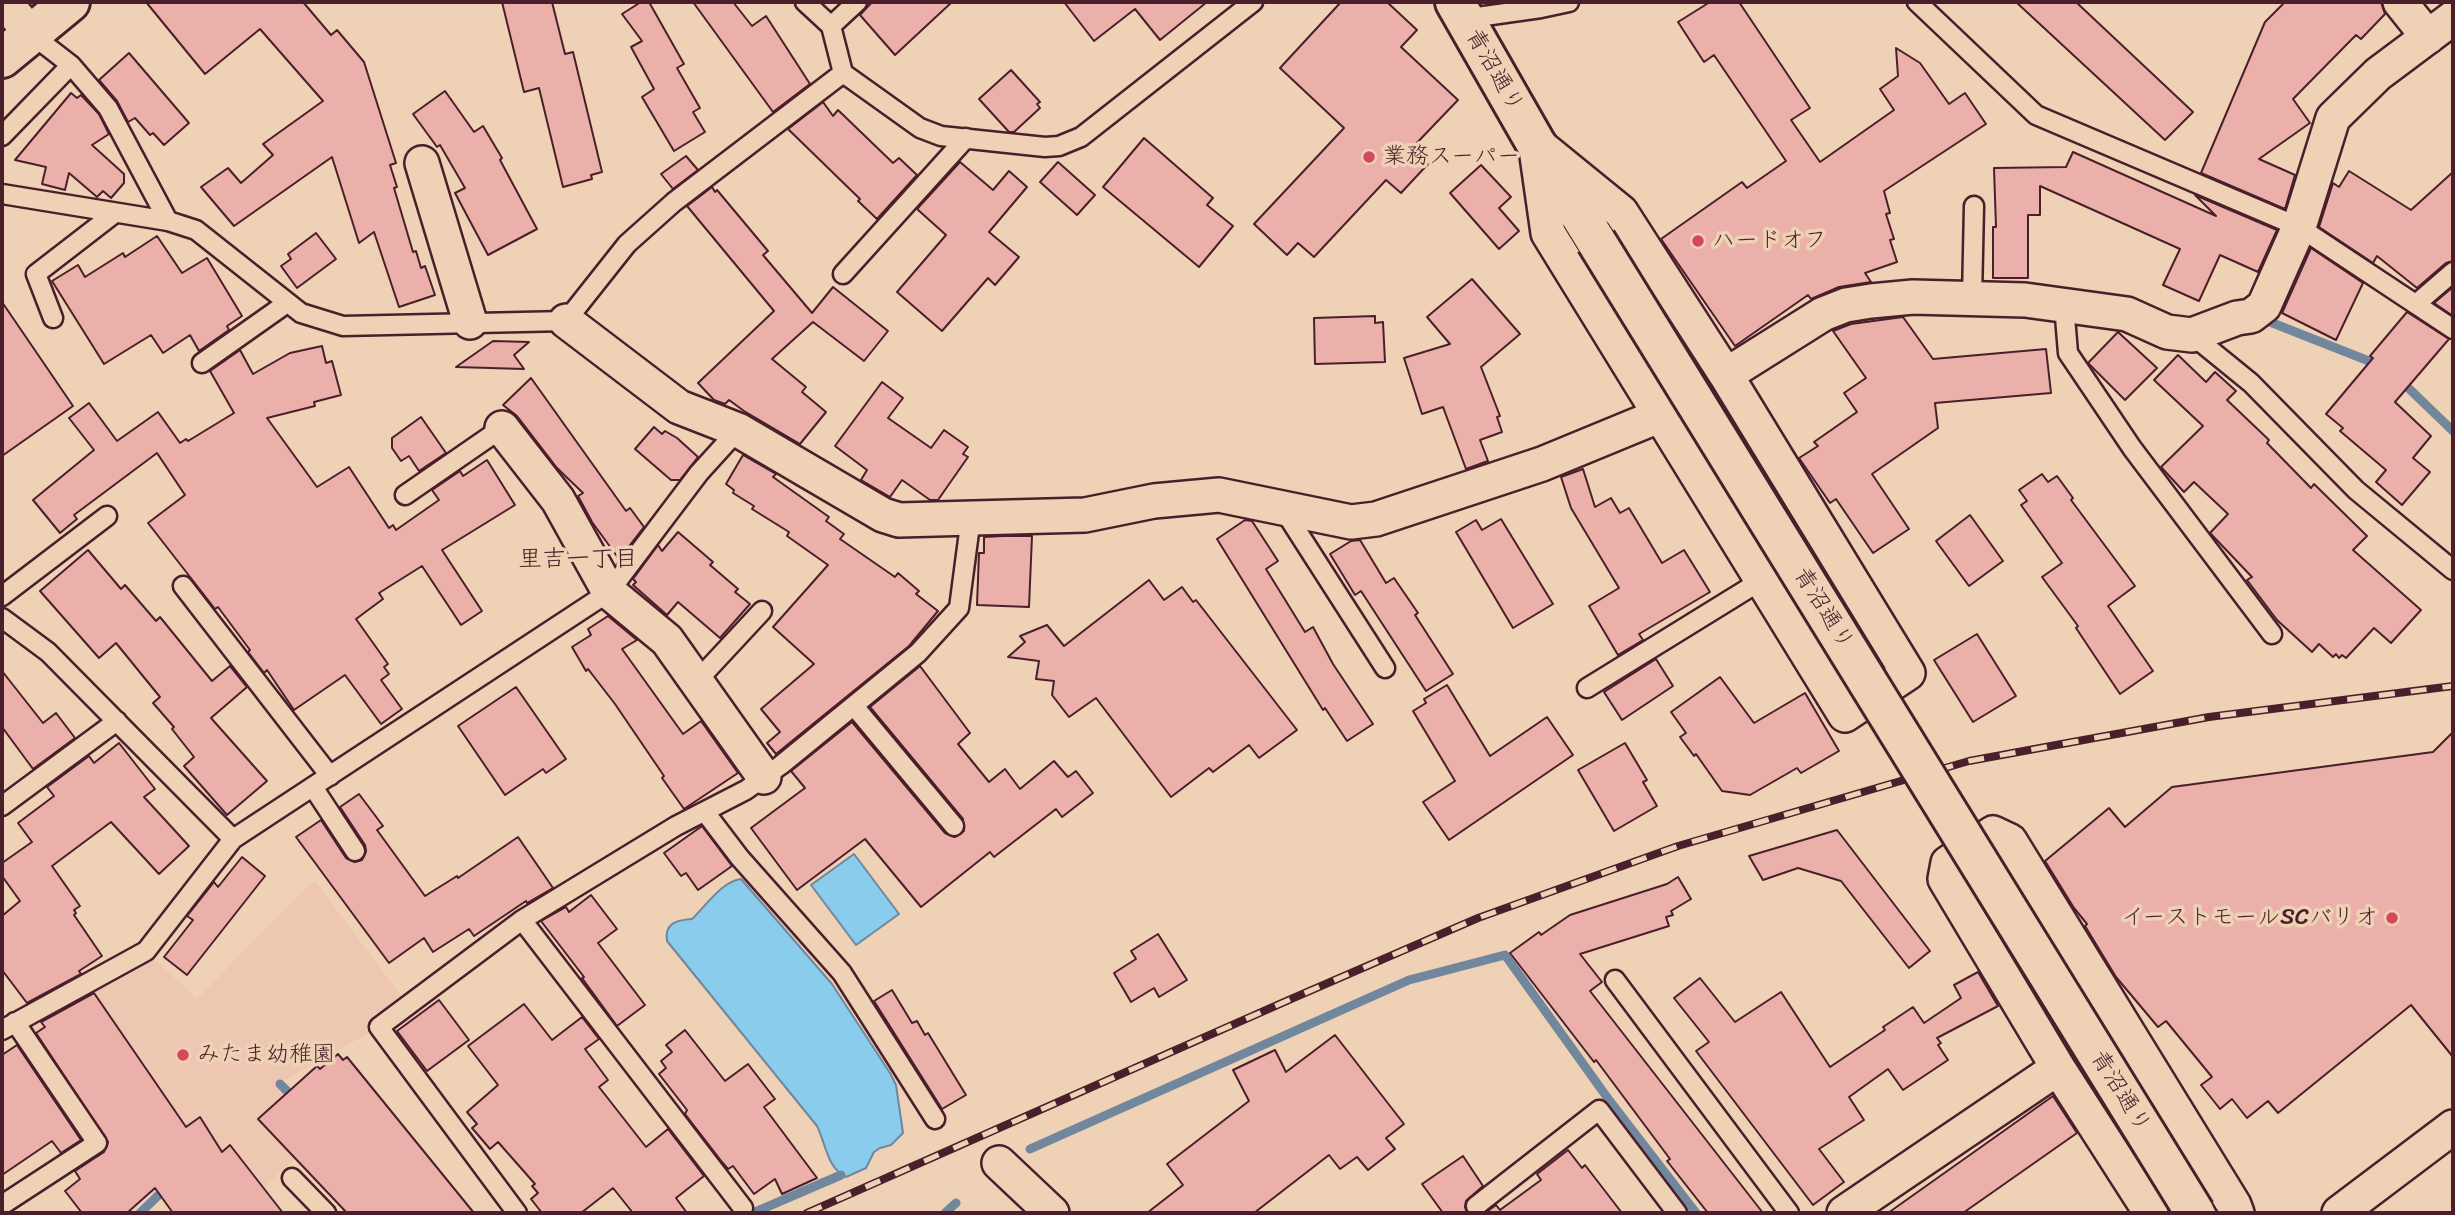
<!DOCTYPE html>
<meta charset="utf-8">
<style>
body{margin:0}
#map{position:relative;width:2455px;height:1215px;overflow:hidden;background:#efd1b5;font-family:Sriracha,sans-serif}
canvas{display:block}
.frame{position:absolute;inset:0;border:4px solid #4a1f2b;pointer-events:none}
</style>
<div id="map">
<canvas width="2455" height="1215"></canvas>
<div class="frame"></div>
</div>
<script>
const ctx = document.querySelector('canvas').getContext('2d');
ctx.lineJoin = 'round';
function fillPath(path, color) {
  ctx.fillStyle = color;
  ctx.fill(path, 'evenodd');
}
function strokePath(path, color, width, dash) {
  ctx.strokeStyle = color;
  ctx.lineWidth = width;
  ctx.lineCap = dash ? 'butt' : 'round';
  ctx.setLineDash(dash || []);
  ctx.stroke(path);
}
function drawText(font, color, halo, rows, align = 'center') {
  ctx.font = font + ' Sriracha,"Klee One",sans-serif';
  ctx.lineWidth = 7;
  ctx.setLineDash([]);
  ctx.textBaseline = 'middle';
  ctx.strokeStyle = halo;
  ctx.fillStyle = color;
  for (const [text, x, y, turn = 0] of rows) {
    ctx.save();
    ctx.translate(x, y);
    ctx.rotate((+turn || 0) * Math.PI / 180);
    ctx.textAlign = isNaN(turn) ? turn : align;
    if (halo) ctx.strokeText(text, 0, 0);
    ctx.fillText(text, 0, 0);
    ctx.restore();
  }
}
fillPath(new Path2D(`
 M315,881L408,1005L379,1027L280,1083L324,1130L260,1192L215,1144L156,1198L109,1146L97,1143L15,1022L146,951L197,999L301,892Z`), '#eec7b2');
const water = new Path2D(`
 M854,854L899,914L856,945L811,885Z
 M741,879L832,984L890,1073L896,1085L903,1133L891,1145L880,1148L874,1152L866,1168L846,1177C827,1168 826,1144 817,1126L667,941C664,923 677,920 692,919C705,907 722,881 741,879Z`);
fillPath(water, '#8acceb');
strokePath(water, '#70879e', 2);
strokePath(new Path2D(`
 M2270,322L2379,365
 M2399,379L2453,431
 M280,1084L296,1100
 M1030,1149L1409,980L1505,955L1609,1100L1696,1213
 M140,1213L167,1187
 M753,1213L841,1175
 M945,1213L956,1203`), '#70879e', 9);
const building = new Path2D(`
 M146,2H303L331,35L337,30L364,62L396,163L390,165L397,187L394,188L413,252L416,251L421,268L425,266L435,295L399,307L374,232L359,243L332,157L234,226L201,187L228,168L241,183L273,155L263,144L323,101L260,29L205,74Z
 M502,2H552L565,54L573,52L602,172L591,175L592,179L563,187L539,88L524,92Z
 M641,2H649L684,64L677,68L700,108L693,112L705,132L674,151L642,97L654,89L631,47L642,41L622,14Z
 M693,2H733L752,26L766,16L810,84L773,112Z
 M872,2H952L895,55L860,15Z
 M1064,2H1207L1160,40L1135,9L1094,41Z
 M1341,2H1387L1417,30L1401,47L1458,100L1411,149L1428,164L1401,193L1386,180L1314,257L1298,243L1287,255L1254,224L1344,128L1280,68Z
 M1710,2H1739L1810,108L1791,120L1820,162L1894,110L1880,89L1898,76L1896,48L1920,63L1949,104L1965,93L1986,124L1884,191L1890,213L1886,214L1894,239L1890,240L1897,262L1865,273L1871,282L1839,287L1811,299L1808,295L1735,346L1661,239L1742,182L1747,188L1786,161L1714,55L1704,62L1678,22Z
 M2016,2H2076L2193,112L2165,140Z
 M2285,2H2381L2385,14L2361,39L2356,35L2293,99L2310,123L2259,159L2295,175L2285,209L2201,173L2265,22Z
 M129,53L189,123L164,145L153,133L150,135L135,118L128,122L117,101L99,80Z
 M1011,70L1040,102L1037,104L1040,108L1014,132H1009L979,99Z
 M445,91L474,132L483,126L502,158L500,160L537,229L488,255L455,193L465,188L440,145L437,147L413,114Z
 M71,93L77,98L81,95L99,114L109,134L92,145L124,174V183L111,198L103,191L97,197L69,173L65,190L42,184L46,167L15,160Z
 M823,102L833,116L838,110L893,163L899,158L917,175L877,219L858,201L860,199L788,129Z
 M1144,138L1213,198L1207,205L1233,226L1199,267L1103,187Z
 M2073,152L2216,216L2195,195L2277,230L2258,272L2220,255L2199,301L2163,285L2180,249L2040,186V215H2028V278H1993V227H1996L1994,168L2066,167Z
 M686,156L698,170L673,189L661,174Z
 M960,162L993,190L1009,171L1027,187L989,232L1019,257L995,285L988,278L942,331L897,292L946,235L917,209Z
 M1058,162L1095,195L1077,215L1040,182Z
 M1481,165L1511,197L1499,208L1519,231L1499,249L1450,193Z
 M2349,171L2411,210L2453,172V261L2446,263L2417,288L2377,256L2373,263L2319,227L2333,183L2339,187Z
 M712,187L715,192L717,190L768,251L763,255L812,313L833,287L888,331L864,361L813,322L772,359L806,387L802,392L826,412L800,444L744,411L729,400L725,404L714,400L698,383L774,311L687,206Z
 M316,233L336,259L297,288L281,266L291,259L288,254Z
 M157,236L182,273L207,258L242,316L227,326L229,330L199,351L190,335L163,353L151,335L104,364L52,281L78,265L85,277L123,253L125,257Z
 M2311,248L2363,283L2336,340L2282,313Z
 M1472,279L1520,334L1481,367L1500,416L1497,417L1502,432L1480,440L1488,461L1466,469L1443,407L1422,414L1404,358L1450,344L1427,317Z
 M2453,287V316L2434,303Z
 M2,302L73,406L2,456Z
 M2407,312L2449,339L2395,402L2431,436L2413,458L2430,472L2402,505L2376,482L2386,470L2340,431L2343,428L2326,414L2373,358L2370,356Z
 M1375,316V323L1383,322L1385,362L1315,364L1314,318Z
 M1903,317L1933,359L2046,349L2051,393L1935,403L1938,428L1872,474L1909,529L1873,553L1836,499L1830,503L1799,458L1818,446L1814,442L1857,412L1844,393L1866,378L1833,331L1851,324Z
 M2118,332L2157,368L2125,400L2088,363Z
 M493,341L529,342L514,355L524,369L456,367Z
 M322,346L326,363L332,361L341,395L314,402L315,406L267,418L317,487L349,467L389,528L393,525L396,530L439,500L432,490L460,471L463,476L487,460L515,505L442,550L482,611L461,625L422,566L379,593L383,599L356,619L388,664L384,667L389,674L381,680L402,709L381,724L345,675L294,710L267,670L264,673L248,652L250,650L218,607L215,609L148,523L185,495L157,453L74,515L77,519L60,533L33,500L94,450L69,418L89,403L117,441L158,412L180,443L186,439L188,441L234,413L210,371L240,350L253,374L290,353Z
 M2178,355L2206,382L2215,372L2236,391L2227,400L2269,440L2267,443L2311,488L2314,484L2367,536L2353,550L2421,610L2391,643L2374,628L2346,658L2342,655L2339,658L2336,654L2333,657L2319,644L2312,652L2277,620L2247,580L2252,577L2210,533L2228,514L2194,482L2184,492L2161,467L2203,426L2154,380Z
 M531,378L626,511L630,508L644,527L619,559L592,522L578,496L583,493L557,468L517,416L503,405Z
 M882,382L903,398L888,418L931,448L944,430L968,447L963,454L968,457L938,500H930L902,480L890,497L861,480L867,470L835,446Z
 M421,417L446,453L419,471L409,456L401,461L392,448V438Z
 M654,427L662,434L665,431L677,438L698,457L680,480H671L635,449Z
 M743,455L776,474L773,477L829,517L826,521L844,534L840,539L895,577L898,573L919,591L916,594L938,611L909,646L776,754L767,743L780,732L761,709L814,664L773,627L828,565L787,536L789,532L752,509L754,506L733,493L734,490L726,484Z
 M1583,469L1595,507L1611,498L1620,513L1629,508L1662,563L1684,550L1710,592L1639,634L1643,640L1618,655L1589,606L1619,588L1571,508L1561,477Z
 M2042,474L2048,482L2057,476L2073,498L2071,500L2135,586L2108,606L2153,671L2120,694L2076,628L2078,626L2042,577L2062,563L2021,505L2027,501L2019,490Z
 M1970,515L2003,561L1969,586L1936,541Z
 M1501,519L1553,604L1513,628L1456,532L1476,520L1482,530Z
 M1245,520L1252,521L1278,561L1266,569L1305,632L1313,627L1333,664L1373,724L1347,741L1325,708L1323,710L1217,539Z
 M678,532L713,562L710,565L738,589L735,592L750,604L720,638L678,602L667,615L633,585L636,582L633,579L658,545L662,551Z
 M1003,536H1032L1029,607L977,605L979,553H984V537Z
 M1360,540L1386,583L1394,578L1418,613L1415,615L1453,674L1426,691L1361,591L1355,595L1330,554L1351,541Z
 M88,550L121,589L125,585L156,621L160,617L212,681L230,666L247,687L211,718L267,781L227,815L184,766L194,757L172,729L174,727L153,703L160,697L116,643L99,658L40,591Z
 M1149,580L1164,600L1182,587L1193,602L1196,600L1297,730L1259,758L1249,745L1213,772L1209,768L1171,797L1096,698L1069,717L1052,695L1054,681L1036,679L1039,661L1008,657L1025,642L1020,636L1047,625L1064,646Z
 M608,616L637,640L622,649L683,734L701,721L738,773L684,809L662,778L664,776L615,704L588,669L586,671L572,647L591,635L588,629Z
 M1977,634L2016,696L1973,722L1934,660Z
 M1656,659L1673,686L1622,720L1604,692Z
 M920,666L970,733L958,744L989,782L1005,769L1020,789L1054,761L1068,777L1076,771L1093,793L1062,817L1056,809L994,857L990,852L921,907L865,839L797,890L751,828L805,788L791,771L852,722L945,833L955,837L964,831L963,819L870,707Z
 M2,671L43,723L56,713L75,738L33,769L2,727Z
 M1720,677L1754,723L1805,693L1839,751L1801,773L1797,768L1750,795L1722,791L1696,754L1694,756L1680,737L1686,733L1671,712Z
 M1447,685L1490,756L1547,717L1573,755L1449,840L1423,802L1455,781L1413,711L1426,703L1424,699Z
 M516,687L566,759L546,773L543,769L505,795L458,726Z
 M2453,732V1057L2411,1005L2278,1113L2268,1101L2247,1118L2232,1099L2220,1109L2201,1085L2212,1077L2166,1021L2158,1027L2116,977L2085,926L2087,924L2074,908L2045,861L2109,808L2125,827L2172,787L2433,752Z
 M119,743L155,789L144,797L189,846L159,874L111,822L52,866L80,906L74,910L76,913L74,915L102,956L79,971L81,974L27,1003L2,970V916L20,901L2,876V863L32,842L18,823L54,796L47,787L89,756L94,763Z
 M1625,743L1647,780L1643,782L1657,806L1614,831L1578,770Z
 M359,794L383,826L377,830L425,896L457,876L458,878L518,837L553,888L527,903L526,901L474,936L469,929L433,952L424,938L389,963L296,837L321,820L346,858L355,862L362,860L366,851L365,845L340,807Z
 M702,826L732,866L698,890L686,873L681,876L664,853Z
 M1837,830L1930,951L1909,968L1841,881L1798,868L1763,880L1749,856Z
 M242,857L265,876L187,975L164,957L193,920L187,916L214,882L218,887Z
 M1678,877L1691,899L1671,911L1673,915L1666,917L1669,926L1580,954L1602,982L1590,991L1763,1213H1708L1667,1161L1670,1159L1596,1060L1594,1062L1510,953L1539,932L1541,935L1570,915L1667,884Z
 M591,895L617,929L598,943L645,1005L617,1026L582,978L584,977L541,921L566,907L569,912Z
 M1158,934L1187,980L1159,997L1154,988L1131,1002L1114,973L1136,959L1131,951Z
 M1978,972L1998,1006L1937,1038L1941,1043L1938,1045L1948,1060L1903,1090L1888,1069L1849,1097L1864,1120L1819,1149L1844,1182L1813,1205L1696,1051L1709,1042L1674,998L1700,978L1735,1022L1781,992L1830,1067L1885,1030L1883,1027L1913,1007L1924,1023L1961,998L1954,985Z
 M892,990L912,1023L917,1021L925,1035L928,1033L966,1095L942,1109L874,1001Z
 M94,993L186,1127L200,1117L222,1152L230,1145L283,1213H173L155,1188L127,1213H82L65,1191L80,1179L75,1171L104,1152L108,1142L36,1033L45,1027L41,1022Z
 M439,1000L469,1040L427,1071L397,1031Z
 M524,1004L552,1040L582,1017L599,1039L585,1049L608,1080L599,1087L646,1147L668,1129L704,1176L676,1198L687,1213H633L613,1188L581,1213H542L531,1199L538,1193L532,1186L535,1184L498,1142L490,1149L472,1128L477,1124L467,1112L498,1085L468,1046Z
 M685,1030L725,1081L748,1064L775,1099L764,1107L817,1178L782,1194L775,1179L754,1194L733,1166L728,1169L722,1162L685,1114L687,1110L659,1074L666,1068L661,1061L672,1052L666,1045Z
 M1335,1035L1404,1124L1386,1138L1395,1149L1368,1170L1357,1157L1340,1169L1329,1155L1254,1213H1147L1183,1185L1167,1164L1249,1101L1233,1070L1275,1050L1286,1072Z
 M17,1045L81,1140L61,1153L52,1141L2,1175V1055Z
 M338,1054L343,1060L347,1057L474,1213H347L258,1119L317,1066L320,1069Z
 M2053,1096L2077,1133L1963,1213H1888Z
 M1568,1150L1582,1168L1585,1165L1622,1213H1485L1496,1205L1500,1210L1541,1180L1537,1174Z
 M1463,1156L1483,1186L1466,1201L1465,1207L1467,1213H1443L1422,1184Z`);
fillPath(building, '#ebb0aa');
strokePath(building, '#4a1f2b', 2);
const service = new Path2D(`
 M805,2L831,26
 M1917,2L2036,115L2299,227L2453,329
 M1463,19L1541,8L1569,2
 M31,34L71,65L108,108L168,221L196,230L301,313L343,326L566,321L627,244L674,202L843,73L831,26L857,2
 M843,73L920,128L941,136L1045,147L1059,146L1081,137L1253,2
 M2,136L71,65
 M2,194L168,221
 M843,274L966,138
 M1972,298L1974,206
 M2416,304L2453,272
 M2064,305L2068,353L2132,448L2272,634
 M53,318L36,274L115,213
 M2192,335L2251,383L2356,490L2453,570
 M202,363L287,303
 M405,495L502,428
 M1283,509L1385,668
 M183,586L330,776
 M2,596L107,516
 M2,618L48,652L233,839
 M696,682L762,611
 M1587,688L1762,580
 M854,706L954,826
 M313,787L355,851
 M2,806L117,721
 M705,812L740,858L842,973L935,1119
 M522,920L743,1208
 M1615,980L1789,1213
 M2,1030L146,951L233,839L609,592L699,473L738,430
 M292,1178L326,1213
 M2,1205L97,1143L15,1022
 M1476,1206L1599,1110L1677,1213
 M517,1213L379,1027L522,920L676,826L746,790L781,765L918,653L959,608L971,517`);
const minor = new Path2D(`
 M5,2L31,34
 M2400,2L2428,37
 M1535,142L1621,212L1726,375L1908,673L1845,715L1548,233Z
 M422,163L470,322
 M566,321L679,407L738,430L883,515L899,520L1085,515L1154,501L1219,495L1351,522L1376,519L1542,464L1661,415
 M1726,375L1823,314L1846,305L1871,301L1913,297L2025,300L2127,314L2167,332L2192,335L2237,318L2251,316L2264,306L2299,227L2333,118L2378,74L2453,18
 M502,428L558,500L609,592L667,640L764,777
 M2058,1068L1945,879L1948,863L1993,833L2010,841L2234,1205L2237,1213
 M999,1163L1052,1213
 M1844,1213L2058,1068L2151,1213
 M2339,1213L2453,1127`);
const tertiary = new Path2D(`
 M1455,2L1535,142L1596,241
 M2,58L70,2`);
strokePath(service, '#4a1f2b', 23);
strokePath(minor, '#4a1f2b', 38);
strokePath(tertiary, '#4a1f2b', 44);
strokePath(service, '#efd1b5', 18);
strokePath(minor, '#efd1b5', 33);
strokePath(tertiary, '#efd1b5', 38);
const rail = new Path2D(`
 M807,1213L1291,999L1478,918L1678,846L1969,761L2209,717L2453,686`);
strokePath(rail, '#4a1f2b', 8);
strokePath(rail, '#efd1b5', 5, [16]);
const tertiaryBridge = new Path2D(`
 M1596,241L2195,1213`);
strokePath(tertiaryBridge, '#4a1f2b', 44, []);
strokePath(tertiaryBridge, '#efd1b5', 38);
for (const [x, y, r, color] of [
 [1369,157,7,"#d1495b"],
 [1698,241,7,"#d1495b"],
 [2392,918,7,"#d1495b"],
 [183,1055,7,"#d1495b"]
]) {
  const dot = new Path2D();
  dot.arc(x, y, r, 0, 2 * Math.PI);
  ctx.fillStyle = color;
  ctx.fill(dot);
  strokePath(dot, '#efd1b5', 2.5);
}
drawText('23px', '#4a1f2b', '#efd1b5', [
 ["青沼通り",1494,71,60],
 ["青沼通り",1823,609,58],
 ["青沼通り",2120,1092,58]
]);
drawText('23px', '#4a1f2b', '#efd1b5', [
 ["業務スーパー",1383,157],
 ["ハードオフ",1712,241],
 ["イーストモールSCバリオ",2378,918,"right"],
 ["みたま幼稚園",197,1055]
], 'left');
drawText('24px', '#4a1f2b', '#efd1b5', [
 ["里吉一丁目",578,560]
]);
</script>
